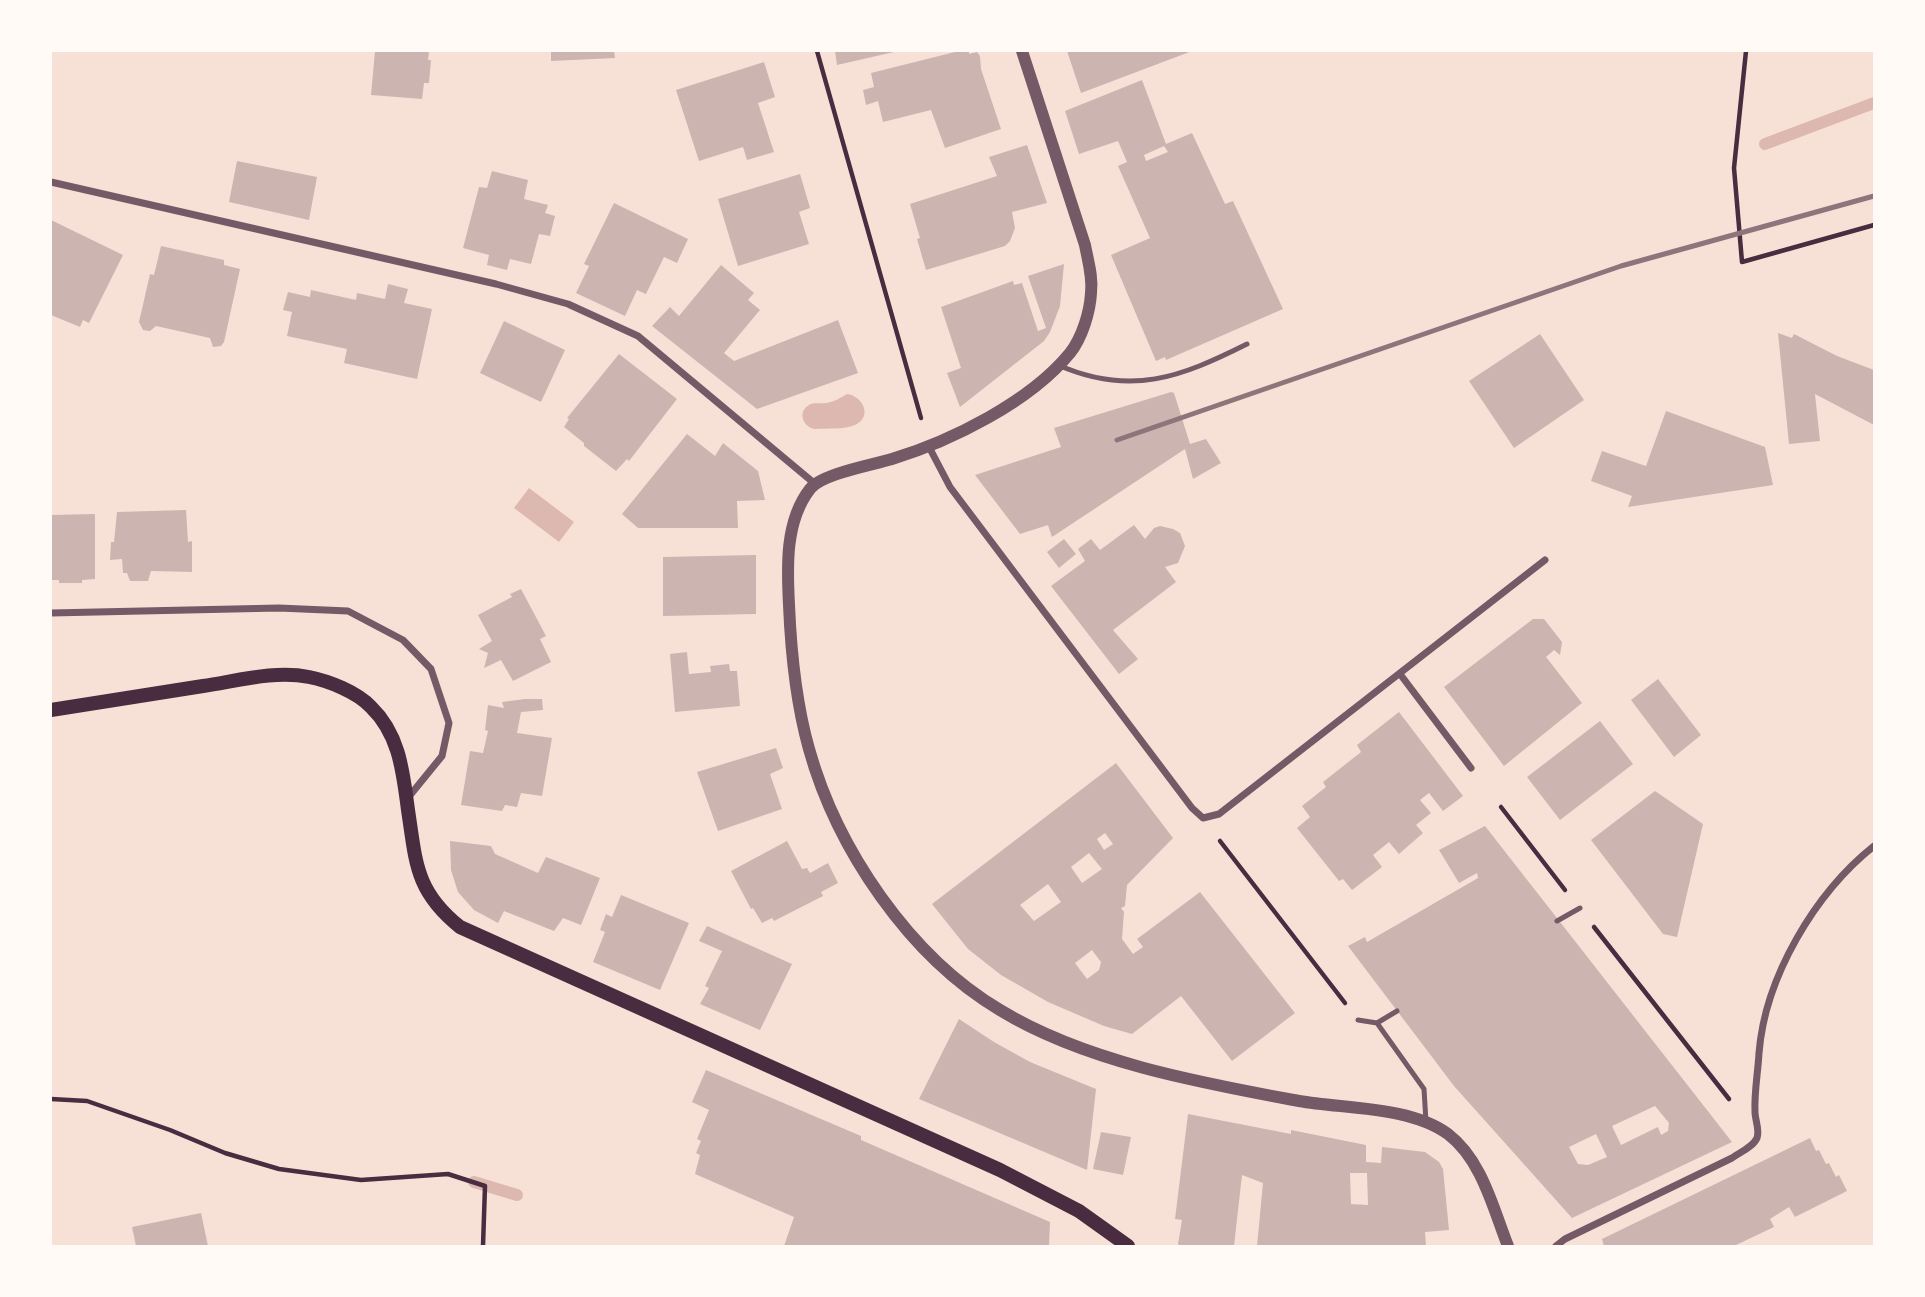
<!DOCTYPE html>
<style>
body{margin:0}
#map{position:relative;width:1925px;height:1297px;overflow:hidden;background:#f7e1d7;font-family:"Public Sans",sans-serif}
canvas{display:block}
.frame{position:absolute;inset:0;border:52px solid #fffaf5;pointer-events:none}
</style>
<div id="map">
<canvas width="1925" height="1297"></canvas>
<div class="frame"></div>
</div>
<script>
const ctx = document.querySelector('canvas').getContext('2d');
ctx.lineJoin = 'round';
function fillPath(path, color) {
  ctx.fillStyle = color;
  ctx.fill(path, 'evenodd');
}
function strokePath(path, color, width, dash) {
  ctx.strokeStyle = color;
  ctx.lineWidth = width;
  ctx.lineCap = dash ? 'butt' : 'round';
  ctx.setLineDash(dash || []);
  ctx.stroke(path);
}
fillPath(new Path2D(`
 M847,394C863,396 873,417 855,425C844,430 827,428 815,429C803,427 797,412 809,405C814,402 820,404 826,403C834,402 840,398 847,394Z
 M529,488L574,522L559,542L514,508Z`), '#dcb8b0');
strokePath(new Path2D(`
 M1765,144L1874,103
 M474,1182L517,1195`), '#dcb8b0', 12);
fillPath(new Path2D(`
 M375,51H429L428,60H431L429,83H424L422,99L371,95Z
 M551,51H614L615,58L551,61Z
 M835,51H894V52L837,65Z
 M959,51H969V54L977,52L980,56L981,69L1001,129L945,148L931,110L883,122L878,101L866,105L863,90L874,87L871,73Z
 M1067,51H1192L1081,93Z
 M764,62L775,97L758,103L774,152L747,160L743,147L699,161L676,90Z
 M1142,80L1166,144L1192,133L1225,204L1233,201L1283,309L1166,360L1165,357L1156,361L1111,255L1150,238L1118,166L1127,162L1118,141L1079,154L1065,111ZM1164,146L1168,152L1146,161L1144,155Z
 M1027,145L1047,203L1012,212L1015,228L1010,241L1005,246L926,270L917,239L920,238L910,204L997,176L989,157Z
 M237,161L317,177L309,220L229,202Z
 M492,171L528,180L524,199L548,205L545,213L555,216L550,236L539,234L531,264L510,259L507,270L487,265L489,255L463,248L479,187L487,188Z
 M800,174L810,208L799,212L809,244L738,266L718,199Z
 M614,203L688,239L677,263L664,257L646,294L637,290L625,316L576,293L589,266L584,264Z
 M51,220L123,255L89,323L83,320L80,327L51,315Z
 M161,246L224,260V265L240,269L224,342L221,346L213,347L210,338L156,326L150,331L143,330L139,322L150,274L154,275Z
 M1064,264L1060,306L1050,332L1044,341L960,407L947,373L961,368L941,307L1013,281L1014,285L1022,283L1038,331L1046,328L1028,276Z
 M721,265L754,293L748,300L760,310L724,353L734,361L838,320L858,373L757,409L652,326L670,307L679,316Z
 M388,284L408,289L404,303L432,309L417,379L344,363L347,349L287,336L292,312L283,310L288,292L310,297L311,290L356,300L357,293L385,299Z
 M504,321L565,350L541,402L480,373Z
 M1778,333L1792,338L1794,334L1837,356L1874,370V425L1815,394L1820,441L1789,444Z
 M1540,334L1584,400L1514,448L1469,381Z
 M619,354L677,399L629,461L627,459L616,471L584,446V443L564,427L569,419L567,418Z
 M1171,392L1174,393L1190,444L1206,439L1221,463L1193,479L1185,449L1052,537L1048,525L1020,534L975,475L1061,447L1054,428Z
 M1666,411L1765,447L1773,485L1628,507L1632,496L1591,481L1602,451L1646,466Z
 M687,434L715,456L723,443L758,471L765,500L737,501L738,528H638L622,514Z
 M186,510L188,542L192,541V572L151,571L148,581H130L127,573H123L122,559L110,560L111,542H114L117,512Z
 M95,514V579L82,580V583H59V580H51V515Z
 M1134,525L1145,539L1154,528L1160,526L1173,529L1180,533L1185,546L1178,563L1165,567L1176,582L1113,630L1138,659L1119,674L1051,586L1085,561L1078,549L1091,539L1100,550Z
 M1064,539L1076,554L1059,568L1047,552Z
 M756,555V614L663,616V557Z
 M521,589L546,636L540,639L551,662L513,681L501,660L484,668L488,653L479,649L492,641L478,615L512,597L510,594Z
 M1533,619H1544L1562,642L1560,655L1554,650L1546,657L1582,703L1504,766L1444,687Z
 M687,652L689,674L711,672L710,666L729,664L730,671H737L740,706L675,712L670,654Z
 M1658,679L1701,735L1674,757L1631,700Z
 M525,699H542L543,710L521,712L517,733L552,738L542,796L521,793L517,807L505,805L502,811L461,805L470,751L483,753L488,731L485,730L488,705L504,708L502,702Z
 M1399,712L1463,796L1443,811L1429,793L1420,800L1431,813L1416,825L1423,833L1399,854L1389,842L1373,855L1382,867L1352,890L1343,879L1339,881L1297,828L1310,817L1302,806L1326,787L1323,782L1361,752L1357,745Z
 M1600,721L1633,764L1560,820L1527,777Z
 M776,748L783,768L770,774L782,809L718,831L697,772Z
 M1116,763L1173,838L1127,885L1125,906L1121,908L1124,912L1122,939L1133,954L1143,947L1137,939L1200,892L1295,1013L1232,1061L1181,996L1132,1034L1104,1026L1048,1002L1001,975L968,949L932,904ZM1105,833L1113,844L1104,850L1097,839ZM1089,853L1102,869L1082,883L1071,867ZM1048,884L1061,902L1034,921L1020,905ZM1092,950L1101,962L1099,970L1087,979L1075,963Z
 M1655,791L1703,824L1677,937L1663,934L1591,840Z
 M1485,826L1732,1142L1572,1218L1454,1086L1348,946L1365,937L1367,942L1478,878L1477,873L1459,883L1439,850ZM1655,1106L1669,1123L1668,1131L1661,1135L1658,1127L1621,1145L1612,1126ZM1596,1134L1607,1157L1588,1165L1578,1164L1569,1147Z
 M450,841L491,846L495,854L538,873L546,857L600,878L581,925L563,918L554,931L504,911L498,923L474,910L458,892L451,870Z
 M787,841L802,869L807,868L810,873L828,863L838,883L821,892L823,896L774,921L772,918L762,923L753,908L751,909L731,871Z
 M621,895L689,923L660,990L593,962L605,932L600,930L606,914L612,917Z
 M707,926L792,964L760,1030L700,1004L709,988L705,986L722,951L699,941Z
 M959,1019L994,1042L1030,1062L1096,1089L1087,1170L919,1099Z
 M706,1070L861,1136V1140L1050,1222L1049,1246H784L794,1217L695,1174L700,1155L696,1153L701,1141L697,1139L709,1110L692,1102Z
 M1188,1114L1291,1134V1130L1366,1145V1162L1381,1163L1382,1147L1425,1152L1439,1162L1443,1169L1449,1230L1425,1232L1426,1246H1257L1263,1183L1242,1175L1234,1246H1180L1178,1244L1182,1220L1175,1219ZM1350,1173H1367L1368,1205L1351,1204Z
 M1101,1132L1131,1137L1123,1175L1093,1169Z
 M1810,1138L1816,1151L1819,1150L1826,1164L1829,1163L1836,1177L1839,1175L1847,1191L1795,1217L1789,1207L1770,1219L1774,1227L1734,1246H1604L1602,1239Z
 M201,1213L208,1246H136L132,1227Z`), '#ccb4b1');
strokePath(new Path2D(`
 M817,51L921,418
 M1746,51L1734,168L1742,262L1874,225
 M1501,807L1565,890
 M1220,841L1345,1003
 M1594,927L1729,1099
 M51,1099L87,1101L170,1130L225,1153L279,1169L361,1180L448,1174L485,1186L483,1246`), '#4a2c40', 4.5);
strokePath(new Path2D(`
 M1058,365C1131,397 1181,377 1247,344
 M1557,921L1580,908
 M1358,1020L1377,1023L1424,1089L1426,1122
 M1377,1023L1397,1011`), '#755966', 5);
strokePath(new Path2D(`
 M51,182L496,284L568,304L638,336L814,483
 M928,445L950,487L1192,808L1203,818L1219,814L1545,560
 M51,613L279,608L348,611L403,640L431,669L449,723L442,756L407,799
 M1400,674L1471,768
 M1556,1246L1565,1239L1732,1158C1739,1153 1753,1147 1757,1138C1760,1130 1755,1120 1755,1112C1754,1093 1758,1072 1759,1053C1765,977 1815,893 1874,846`), '#755966', 7);
strokePath(new Path2D(`
 M1022,51L1085,245C1088,261 1093,277 1091,293C1090,312 1082,338 1070,353C1030,402 951,441 892,459C872,465 821,474 810,489C785,521 787,567 789,605C791,653 796,703 809,749C837,849 909,956 1000,1010C1085,1062 1202,1083 1299,1101C1345,1109 1410,1106 1448,1134C1482,1160 1493,1208 1508,1246`), '#755966', 12);
strokePath(new Path2D(`
 M51,710C102,702 153,694 203,686C237,681 275,670 309,677C329,681 357,692 371,707C400,735 403,773 408,810C416,862 415,891 460,927L1000,1170L1079,1211L1128,1246`), '#4a2c40', 14);
strokePath(new Path2D(`
 M1117,440L1621,266L1874,196`), '#8f747c', 5);
</script>
